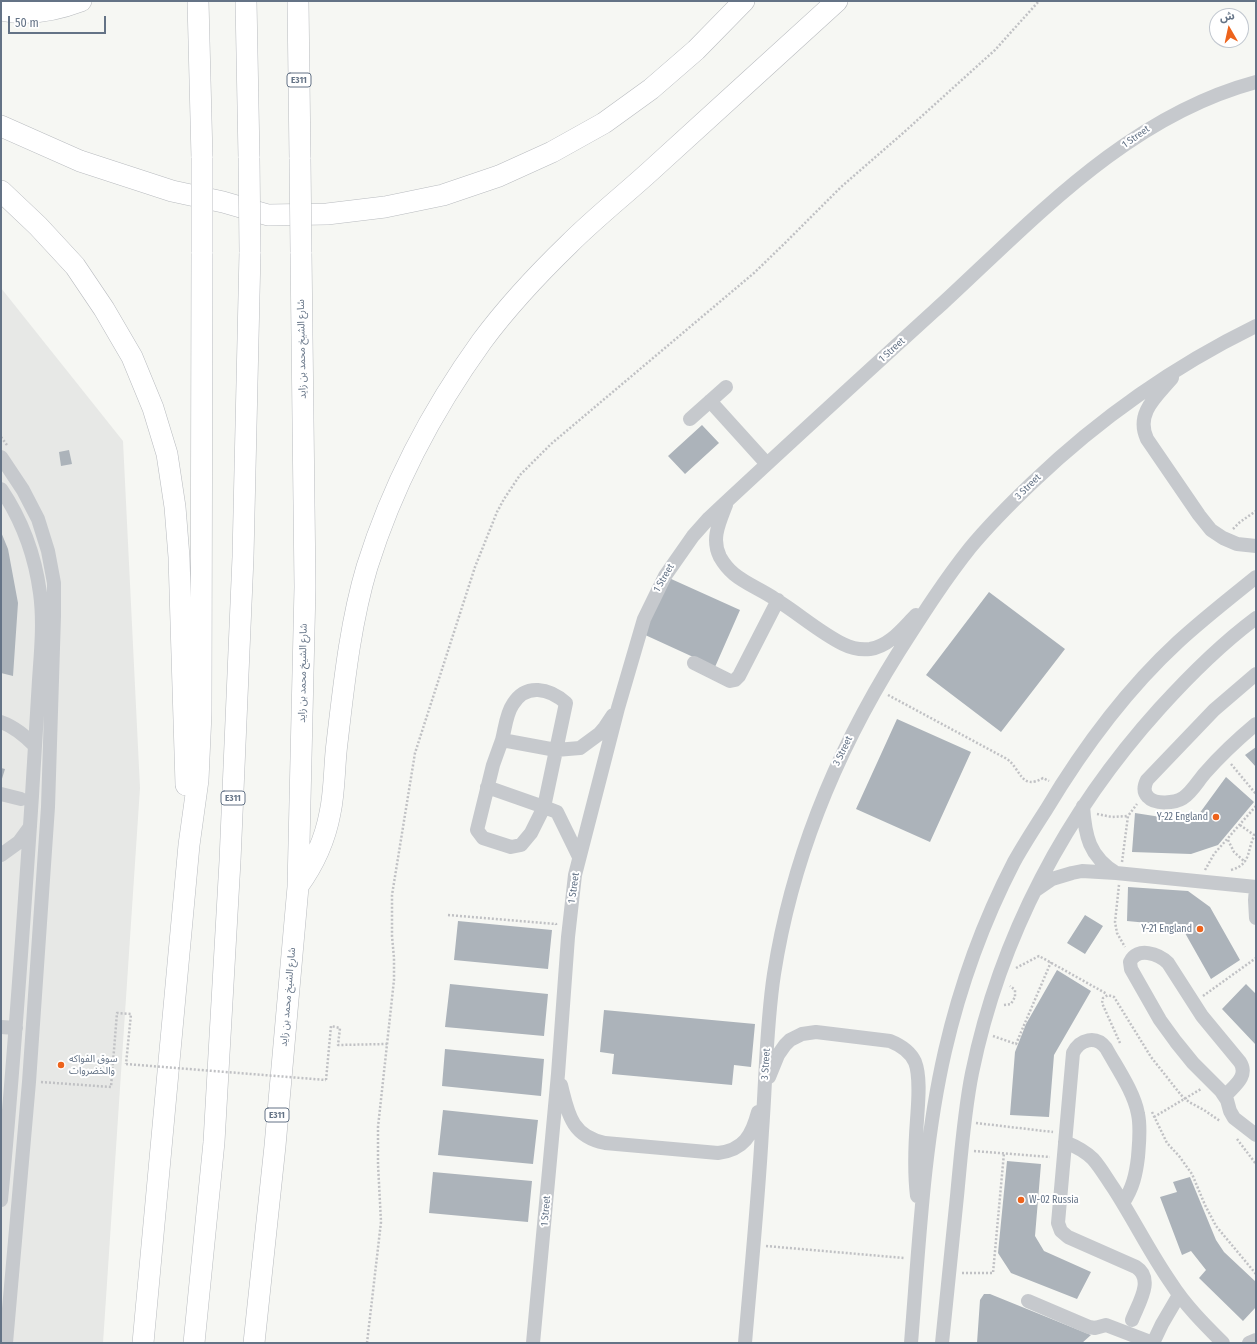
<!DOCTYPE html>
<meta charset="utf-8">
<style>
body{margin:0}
#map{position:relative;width:1257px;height:1344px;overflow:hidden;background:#f6f7f3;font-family:"Fira Sans Condensed","Noto Sans Arabic",sans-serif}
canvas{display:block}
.frame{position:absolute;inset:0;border:2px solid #647386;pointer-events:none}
.north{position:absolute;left:1209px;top:8px;width:40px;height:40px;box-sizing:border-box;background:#fff;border:1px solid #c1c7cf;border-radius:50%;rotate:351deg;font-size:11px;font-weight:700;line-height:16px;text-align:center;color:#647386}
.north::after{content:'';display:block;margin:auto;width:14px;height:18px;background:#ed631c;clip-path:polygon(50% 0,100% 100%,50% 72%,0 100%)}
.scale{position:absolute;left:8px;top:16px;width:98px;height:18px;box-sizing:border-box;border:2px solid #647386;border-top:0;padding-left:5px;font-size:12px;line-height:14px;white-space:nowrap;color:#647386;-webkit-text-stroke:3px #fff;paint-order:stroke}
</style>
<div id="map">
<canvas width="1257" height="1344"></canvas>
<div class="frame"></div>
<div class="north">ش</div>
<div class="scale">50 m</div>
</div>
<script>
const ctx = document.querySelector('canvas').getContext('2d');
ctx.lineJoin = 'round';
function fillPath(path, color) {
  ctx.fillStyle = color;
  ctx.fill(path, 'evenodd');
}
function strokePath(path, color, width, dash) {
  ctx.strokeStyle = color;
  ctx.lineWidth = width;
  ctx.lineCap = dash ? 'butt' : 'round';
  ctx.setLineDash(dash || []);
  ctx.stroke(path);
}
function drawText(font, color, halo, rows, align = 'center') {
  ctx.font = font + ' "Fira Sans Condensed","Noto Sans Arabic",sans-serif';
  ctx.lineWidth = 4;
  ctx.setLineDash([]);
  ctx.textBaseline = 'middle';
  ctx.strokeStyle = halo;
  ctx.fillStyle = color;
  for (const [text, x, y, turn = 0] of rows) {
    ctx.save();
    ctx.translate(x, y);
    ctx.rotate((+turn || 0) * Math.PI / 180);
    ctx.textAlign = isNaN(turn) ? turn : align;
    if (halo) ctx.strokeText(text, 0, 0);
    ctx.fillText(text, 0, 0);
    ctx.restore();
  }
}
fillPath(new Path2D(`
 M1,288L123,441L140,788L103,1343H1Z`), '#e7e8e6');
fillPath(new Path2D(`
 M702,425L719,443L685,474L668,456Z
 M69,450L72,464L61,466L59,452Z
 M1,532L8,549L18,603L13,676L1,673Z
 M669,578L740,610L715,667L643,634Z
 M989,592L1065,649L1001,732L926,675Z
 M897,719L971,752L930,842L856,809Z
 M1256,747V767L1245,755Z
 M1,768L5,769L1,782Z
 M1226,777L1254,802L1218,845L1191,854L1132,852L1135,813L1180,820L1199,814Z
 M1128,887L1188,891L1210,907L1240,960L1211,979L1185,933L1169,925L1127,921Z
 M1085,915L1103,926L1085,954L1067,943Z
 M458,921L552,930L548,969L454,960Z
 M1057,970L1091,991L1054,1055L1049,1117L1010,1115L1015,1052L1026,1024Z
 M450,984L548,994L544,1036L445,1027Z
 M1246,984L1256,994V1045L1222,1009Z
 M604,1010L755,1024L751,1067L734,1065L732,1085L612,1074L614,1054L600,1052Z
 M445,1049L544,1059L541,1096L442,1086Z
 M443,1110L538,1120L533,1164L438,1155Z
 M1007,1161L1041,1164L1035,1236L1044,1251L1091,1272L1077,1299L1011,1273L998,1253Z
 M433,1172L532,1181L528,1222L429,1213Z
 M1190,1177L1216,1240L1224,1252L1256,1282V1307L1243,1321L1199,1278L1206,1270L1191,1251L1182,1255L1160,1197L1177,1192L1173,1182Z
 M984,1294H990L1091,1335L1082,1343H977L980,1300Z`), '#acb3ba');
const highway = new Path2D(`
 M198,1L202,158
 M246,1L249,158
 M298,1L300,159
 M1,10C27,16 57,10 81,1
 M1,126L80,161L172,191L223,202L268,215L327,214L385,207L443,195L499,176L552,152L604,123L651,89L696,50L744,1
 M1,191L38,226L75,266L104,309L132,357L153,408L167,454L175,507L179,557L186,785
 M298,886C314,864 325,840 330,813C335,790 334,766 337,743C344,684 350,624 367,567C392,487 433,409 482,341C508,306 538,274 569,244C597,216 628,192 657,165C717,110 777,56 837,1
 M143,1343L189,845L198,780L201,713L202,252
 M194,1343L214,1142L230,861L243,557L250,252
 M254,1343L275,1146L298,887L305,587L301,252`);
strokePath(highway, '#b8bbbf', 22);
strokePath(new Path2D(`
 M1,437L7,445
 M1233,529L1240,522L1256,511
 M888,695L1007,759C1021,769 1021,791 1043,778L1049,781
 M1231,764L1256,794
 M1097,814L1112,817L1128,816
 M1240,825L1254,835
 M1228,840L1234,852L1245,862
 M1122,862L1128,816L1137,804
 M1205,870L1214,854L1256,806
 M1231,870C1253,864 1246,848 1256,833
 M1119,885L1115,922L1117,933L1125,947
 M448,915L556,924V925
 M1016,968L1039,956L1107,994
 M1203,996L1256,958
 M1004,1005L1011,1004L1015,997V990L1010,986
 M993,1036L1016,1044L1051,962
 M1120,1043L1102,1003L1103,998L1108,995L1114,997L1151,1057L1181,1095L1189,1102L1204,1110L1220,1121
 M326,1080L331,1026L340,1028L338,1045L387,1044
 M41,1082L111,1087L117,1013L131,1014L126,1064
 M1152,1112L1167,1143L1179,1156L1192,1174L1205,1205L1216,1226L1256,1274
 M1154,1117L1201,1089
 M976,1123L1053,1132
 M1237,1139L1256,1164
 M974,1151L1050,1157
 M766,1246L904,1258
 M962,1273H993L1004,1153
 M367,1343L381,1222L378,1164V1127L394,980V958L392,936V895L415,753L475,567L497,512L504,499L520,475L551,444L754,273L784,244L841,187L902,134L995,50L1039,1`), '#c0c1c4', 2.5, [2, 2]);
strokePath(new Path2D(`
 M1172,378C1157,396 1135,413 1147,439L1199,515L1211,530L1223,538L1237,544L1256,546
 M710,401L767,464
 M690,419L726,387
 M1,457L23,490L38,519L48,551L54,583V616L48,807L29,1082L6,1343
 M1,489C22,520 35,556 40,593C44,622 41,651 39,680C37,718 34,757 32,796C23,931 14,1065 1,1200
 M726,505C719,523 711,539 720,557C724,564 728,569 734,574C746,584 762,590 775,599C798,613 819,632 843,644C851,648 861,650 870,649C890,646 903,628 916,615
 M694,663L730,681L735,680L739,676L778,600
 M1256,674L1214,710L1147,780C1144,786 1143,792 1148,797C1155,805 1175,803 1183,798C1192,792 1198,781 1205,773C1221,755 1238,739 1256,724
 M1,722C15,727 25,736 35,746
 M487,787L544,807L566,703C549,688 526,683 513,704C506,714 505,729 502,740
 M1,794L21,799
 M1083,806C1085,836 1089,856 1116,873
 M1,855L19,842L30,827
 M579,857L557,812L544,807L531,833L521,845L511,847L483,838L477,830L493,765L502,740L556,750L580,748L599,734L605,727L613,715
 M1256,888L1255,900L1256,918
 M1036,890L1052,879L1072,873L1082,871L1116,873L1256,887
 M1,1027L16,1028
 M769,1077L778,1055L785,1045L790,1040L802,1034L816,1032L890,1041C900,1045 910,1051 915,1062C921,1077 918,1104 917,1120C915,1146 914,1171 917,1196
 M561,1085C568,1113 571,1136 605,1143L718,1153C744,1150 752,1135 758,1112
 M1225,1096C1234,1086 1249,1076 1240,1062L1202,1016L1168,963C1159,954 1137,946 1130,962L1131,969L1160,1020L1176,1042L1193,1063L1221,1091L1227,1100L1230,1111L1234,1118L1256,1135
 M1065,1142C1075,1146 1085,1151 1093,1159C1101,1168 1107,1179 1114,1189C1134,1220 1150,1253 1171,1283C1185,1305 1204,1324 1223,1343
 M1123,1203C1133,1188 1136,1174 1138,1157C1139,1143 1141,1128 1138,1114C1134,1092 1117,1068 1106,1048C1096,1035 1080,1039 1073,1053L1058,1223L1061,1231L1068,1237L1136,1267C1155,1279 1138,1304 1132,1320
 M1028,1301L1089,1327L1095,1328L1106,1325L1153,1343
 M533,1343L558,1074L568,937L575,875L618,708L644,619L665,576L693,536L709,518C787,445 865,374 944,302C1037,216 1129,116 1256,82
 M745,1343C751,1272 758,1202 762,1131C766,1079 766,1026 774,974C792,858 836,752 898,653C921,617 943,582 970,548C989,525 1011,503 1033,482C1099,419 1174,366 1256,326
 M911,1343C919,1246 923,1147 945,1051C960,986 983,922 1014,862C1024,844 1035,827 1046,810C1083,748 1125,691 1178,642C1203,619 1230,598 1256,577
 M942,1343C947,1294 952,1245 957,1196C961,1155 964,1113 972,1073C1000,936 1066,812 1160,708C1189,676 1221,644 1256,618
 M1153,1343L1162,1324L1179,1295
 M1249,1343L1256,1340`), '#c6c9cd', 14);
strokePath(highway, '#fff', 21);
const highwayBridge = new Path2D(`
 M202,158V252
 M249,158L250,252
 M300,159L301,252`);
strokePath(highwayBridge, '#b8bbbf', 22, []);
strokePath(new Path2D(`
 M126,1064L326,1080`), '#c0c1c4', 2.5, [2, 2]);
strokePath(highwayBridge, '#fff', 21);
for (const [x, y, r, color] of [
 [1216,817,4,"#ed631c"],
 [1200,929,4,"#ed631c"],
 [61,1065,4,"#ed631c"],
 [1021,1200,4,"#ed631c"]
]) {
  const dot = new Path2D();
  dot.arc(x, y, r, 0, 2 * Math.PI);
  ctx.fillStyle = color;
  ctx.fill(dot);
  strokePath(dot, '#fff', 1.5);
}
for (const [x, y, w] of [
 [299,80,24],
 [233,798,24],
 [277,1115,24]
]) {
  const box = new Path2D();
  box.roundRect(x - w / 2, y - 7, w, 14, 3);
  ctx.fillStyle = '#fff';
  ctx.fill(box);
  strokePath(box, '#647386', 1);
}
drawText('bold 9px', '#647386', null, [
 ["E311",299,80],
 ["E311",233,798],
 ["E311",277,1115]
]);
drawText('10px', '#647386', '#fff', [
 ["1 Street",1136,137,-35],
 ["شارع الشيخ محمد بن زايد",302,349,-91],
 ["1 Street",892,350,-42],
 ["3 Street",1028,487,-44],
 ["1 Street",664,578,-60],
 ["شارع الشيخ محمد بن زايد",303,673,-89],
 ["3 Street",843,751,-64],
 ["1 Street",574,888,-82],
 ["شارع الشيخ محمد بن زايد",288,997,-85],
 ["3 Street",766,1064,-86],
 ["1 Street",546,1211,-85]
]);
drawText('10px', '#647386', '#fff', [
 ["Y-22 England",1208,817],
 ["Y-21 England",1192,929],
 ["سوق الفواكه",69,1059,"left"],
 ["والخضروات",69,1071,"left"],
 ["W-02 Russia",1029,1200,"left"]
], 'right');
</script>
